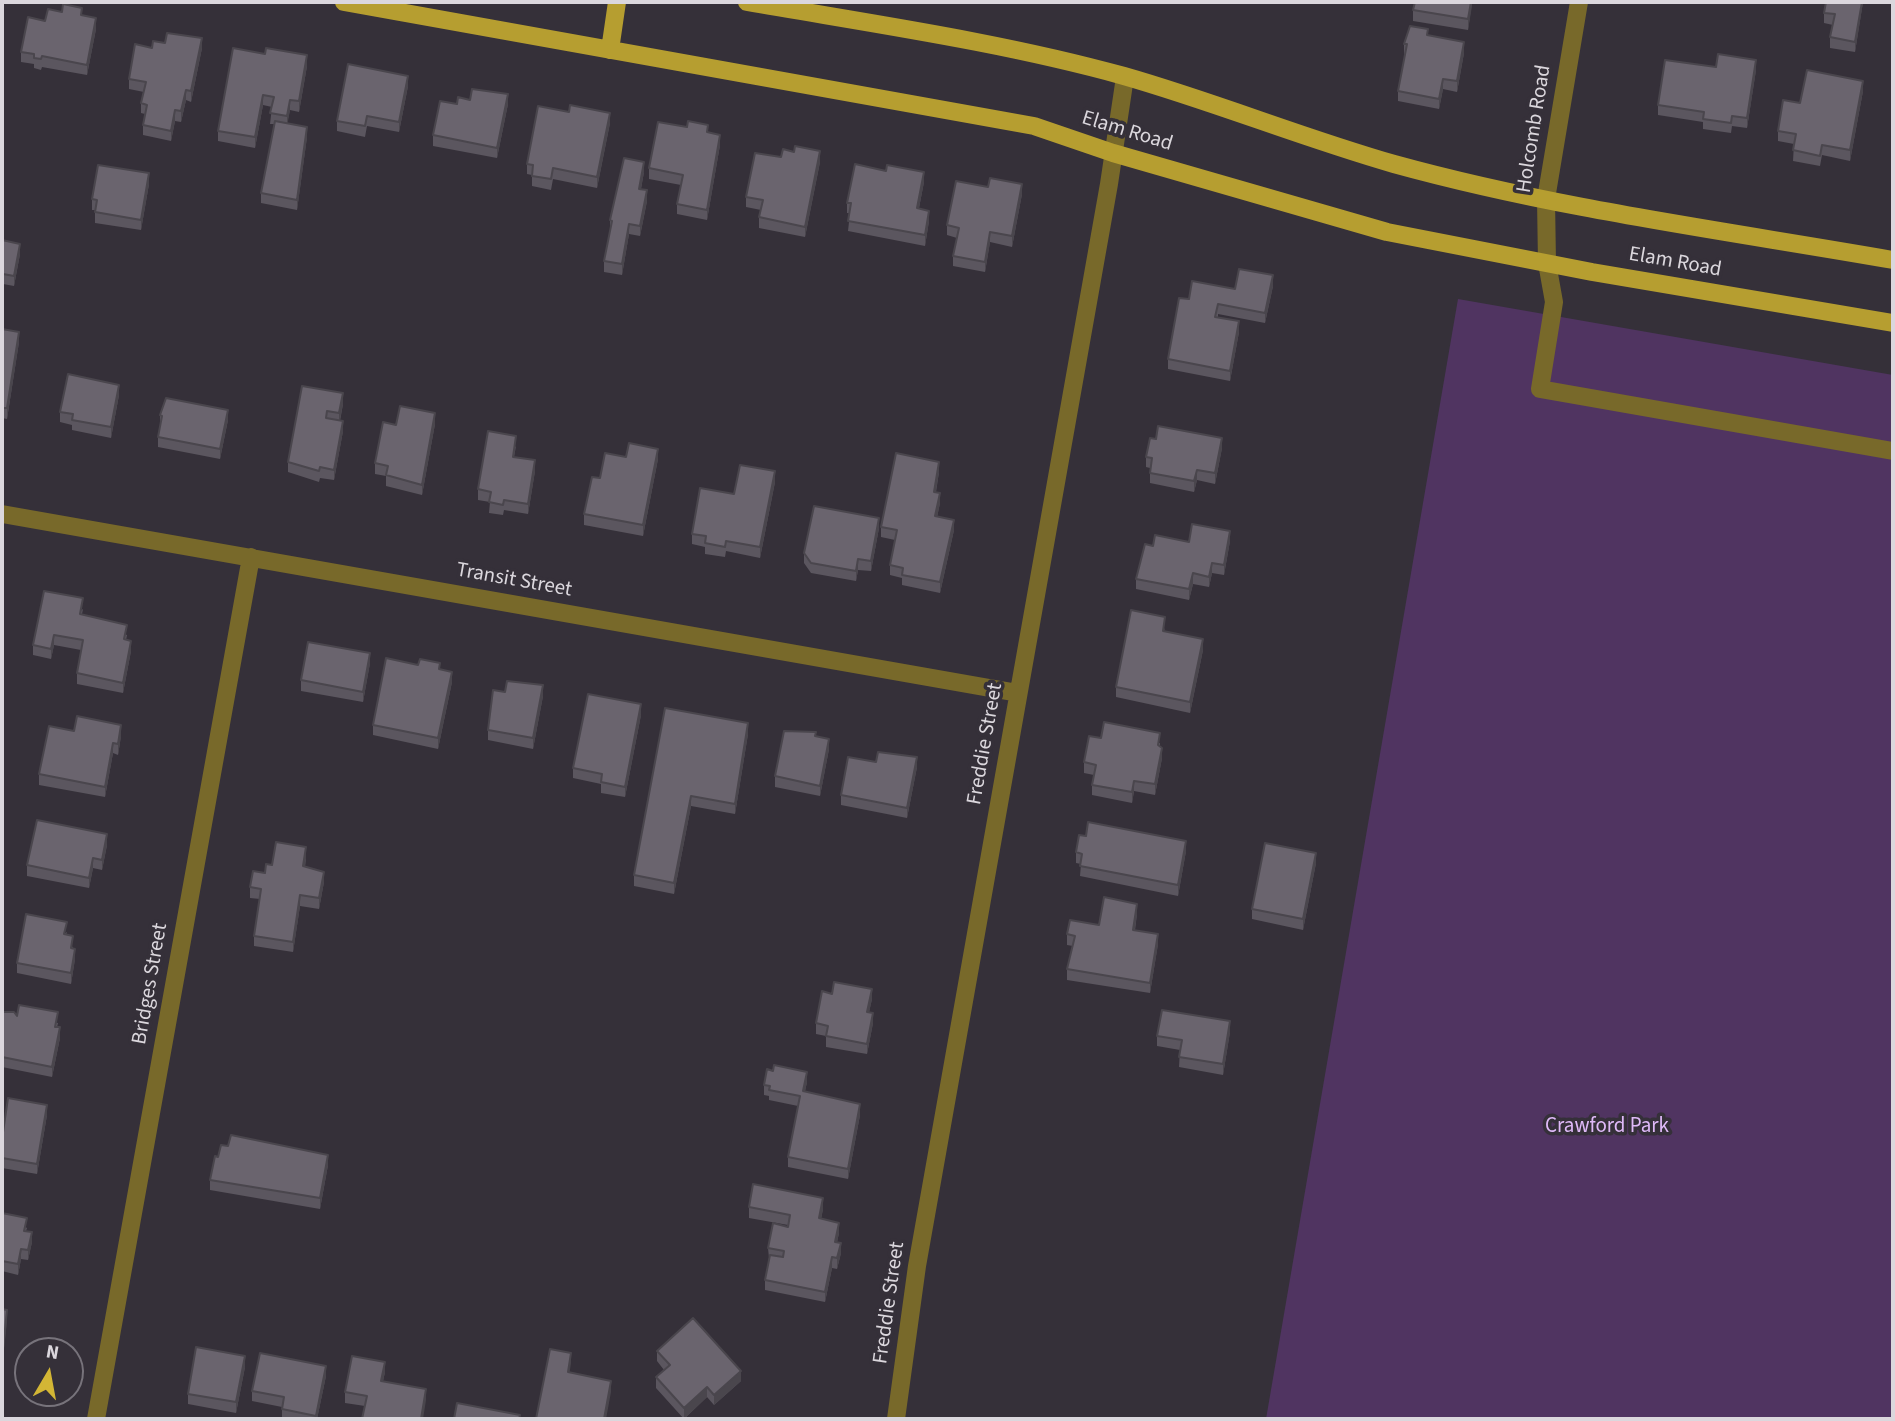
<!DOCTYPE html>
<style>
body{margin:0}
#map{position:relative;width:1895px;height:1421px;overflow:hidden;background:#353039;font-family:"Source Sans 3",sans-serif}
canvas{display:block}
.frame{position:absolute;inset:0;border:4px solid #dbd7dd;pointer-events:none}
.north{position:absolute;left:14px;top:1337px;width:70px;height:70px;box-sizing:border-box;background:#353039;border:2px solid #77737b;border-radius:50%;rotate:10deg;font-size:19px;font-weight:700;line-height:28px;text-align:center;color:#dbd7dd}
.north::after{content:'';display:block;margin:auto;width:24px;height:32px;background:#d3b635;clip-path:polygon(50% 0,100% 100%,50% 72%,0 100%)}
</style>
<div id="map">
<canvas width="1895" height="1421"></canvas>
<div class="frame"></div>
<div class="north">N</div>
</div>
<script>
const ctx = document.querySelector('canvas').getContext('2d');
ctx.lineJoin = 'round';
function fillPath(path, color) {
  ctx.fillStyle = color;
  ctx.fill(path, 'evenodd');
}
function strokePath(path, color, width, dash) {
  ctx.strokeStyle = color;
  ctx.lineWidth = width;
  ctx.lineCap = dash ? 'butt' : 'round';
  ctx.setLineDash(dash || []);
  ctx.stroke(path);
}
function drawText(font, color, halo, rows, align = 'center') {
  ctx.font = font + ' "Source Sans 3",sans-serif';
  ctx.lineWidth = 7;
  ctx.setLineDash([]);
  ctx.textBaseline = 'middle';
  ctx.strokeStyle = halo;
  ctx.fillStyle = color;
  for (const [text, x, y, turn = 0] of rows) {
    ctx.save();
    ctx.translate(x, y);
    ctx.rotate((+turn || 0) * Math.PI / 180);
    ctx.textAlign = isNaN(turn) ? turn : align;
    if (halo) ctx.strokeText(text, 0, 0);
    ctx.fillText(text, 0, 0);
    ctx.restore();
  }
}
fillPath(new Path2D(`
 M1458,299L1893,375V1419H1266Z`), '#503461');
strokePath(new Path2D(`
 M1579,2L1546,199L1547,263L1554,302L1540,389L1893,451
 M2,514L1018,693
 M96,1419L251,557
 M896,1419L917,1266L1109,184L1125,77`), '#78692a', 18);
strokePath(new Path2D(`
 M344,2L1034,126L1113,153L1387,232L1592,272L1893,323
 M747,2C873,24 1001,42 1124,76C1215,102 1303,138 1394,164C1557,209 1727,231 1893,260
 M610,50L617,2`), '#b69e30', 18);
fillPath(new Path2D(`
 M1472,2L1468,30L1413,21V10Z
 M1863,2L1855,52L1830,48V37L1833,25L1824,23V13Z
 M62,12L82,15L96,29L87,75L42,67L41,70L34,68V64L21,62V52L45,21Z
 M1428,35L1464,53L1457,92L1443,89L1439,109L1398,101V91L1405,54H1404V44Z
 M152,48H202L191,102L186,100L181,122L175,121L171,141L143,135V125L145,114L141,113V103L144,92L129,89V79Z
 M233,48L307,66L299,112L290,110L287,123L307,137L297,210L261,203V193L275,124H270L272,107L263,105L255,148L218,141V131Z
 M1716,67L1756,70L1747,128L1732,126L1731,133L1703,129V122L1658,115V105Z
 M408,86L399,132L367,126L365,137L337,131V121Z
 M1863,91L1850,161L1822,155L1820,166L1793,161L1794,144L1778,141V131L1800,103Z
 M457,104H508L497,158L433,146V135Z
 M569,112L610,123L597,188L553,179L551,190L532,186V175L527,174V164Z
 M708,133L720,145L707,220L677,214V204L681,185L649,179V168Z
 M794,152L820,162L805,237L759,228V217L761,210L746,207V197L781,157Z
 M644,172L641,189L647,201L640,236L629,234L622,275L604,272V261L610,231V220Z
 M924,182L919,208L929,221L925,246L848,231L850,213H847V203Z
 M149,184L141,230L95,223V210H92V199Z
 M1022,194L1012,247L990,242L985,272L953,266V256L957,238L947,235V225Z
 M2,240L20,254L14,286L3,284L2,294Z
 M1273,286L1265,323L1218,314V317L1239,332L1230,381L1168,369V359L1189,299L1235,289Z
 M2,329L19,342L7,419L2,418Z
 M302,386L343,404L340,421L343,431L334,480L320,478L319,482L288,472V462Z
 M119,395L111,438L72,430V425L60,422V412Z
 M160,415L228,420L220,459L158,447V437L160,426Z
 M435,424L422,495L386,486V476L375,474V463L396,425Z
 M1156,439L1222,448L1215,484L1197,480L1194,492L1150,483V468L1146,467V457Z
 M516,446L514,457L535,471L528,514L504,510L503,515L489,513L490,502L478,500V489Z
 M626,457L658,459L643,536L584,525V514L600,478Z
 M939,472L936,492L940,503L937,517L954,530L940,593L902,585V578L890,575V565L895,540L881,537V527Z
 M775,482L760,558L726,551L725,557L705,554V547L692,544V534L734,494Z
 M879,528L871,571L858,570L856,581L811,573L804,563V553Z
 M1230,541L1224,575L1212,573L1209,587L1193,584L1189,600L1136,589V579L1153,546L1189,542Z
 M83,609L82,614L127,635L126,640L131,651L123,693L77,684V673L81,650L54,645L51,659L33,655V645Z
 M1165,628L1164,631L1203,650L1190,713L1116,697V687Z
 M370,663L363,702L301,691V680Z
 M440,669L452,682L438,749L373,735V725Z
 M505,692L543,696L533,749L488,740V730Z
 M665,708L748,734L735,814L691,806L674,894L634,886V875Z
 M641,715L625,797L601,793V784L573,778V768Z
 M74,731L121,736L118,755L113,753L105,797L39,785V774Z
 M816,736L829,749L820,796L775,787V776Z
 M1101,738L1160,743V746L1162,758L1155,795L1134,791L1132,803L1092,795V785L1094,775L1084,773V762Z
 M917,767L907,818L841,805V795Z
 M107,845L102,870L93,868L89,888L27,876V865Z
 M1186,851L1178,896L1080,876L1081,864L1076,863V852Z
 M306,858L305,867L324,882L319,909L300,906L293,952L254,946V936L260,899L250,898V887L272,865Z
 M1316,863L1303,930L1252,919V909Z
 M1137,914L1135,930L1158,944L1150,993L1067,980V969L1073,946L1067,945V934Z
 M67,932L66,935L73,948L75,959L71,984L17,973V963Z
 M832,994L872,999L869,1012L873,1023L867,1054L826,1047V1036L816,1034V1023Z
 M2,1012L58,1023L57,1027L60,1038L52,1077L2,1067Z
 M1230,1032L1223,1075L1179,1067L1180,1050L1157,1046V1036Z
 M807,1082L805,1091L860,1115L848,1179L788,1167V1157L798,1106L769,1100V1096L764,1095V1085Z
 M47,1115L37,1174L2,1168V1139Z
 M328,1165L320,1209L210,1190V1180Z
 M749,1207L823,1209L821,1219L839,1233L837,1242L841,1253L837,1269L832,1268L825,1302L765,1290V1280L769,1258L768,1248L788,1225L749,1218Z
 M2,1213L27,1228L26,1231L32,1242L28,1260L21,1259L18,1275L2,1271Z
 M657,1351L741,1381L714,1405L707,1397L684,1419L656,1388V1377L664,1370L657,1361Z
 M245,1367L236,1413L188,1404V1394Z
 M385,1372L383,1381L426,1400L365,1406L345,1403V1392Z
 M326,1376L317,1419H282V1407L252,1401V1391Z`), '#5b565f');
fillPath(new Path2D(`
 M1471,2H1472V6L1468,30V19Z
 M1862,2H1863L1855,52V42Z
 M96,18V29L87,75V65Z
 M202,38V48L191,102V91Z
 M1464,42V53L1457,92V81Z
 M307,55V66L299,112V101Z
 M1756,60V70L1747,128V118Z
 M408,76V86L399,132V122Z
 M1443,79V89L1439,109V99Z
 M1863,81V91L1850,161V150Z
 M186,90V100L181,122V111Z
 M508,94V104L497,158V148Z
 M263,95V105L255,148V137Z
 M290,100V110L287,127V116Z
 M175,110V121L171,141V131Z
 M610,113V123L597,188V177Z
 M307,127V137L297,210V200Z
 M720,135V145L707,220V210Z
 M820,151V162L805,237V227Z
 M644,162V172L639,199V189Z
 M924,172V182L917,218V208Z
 M149,173V184L141,230V220Z
 M1022,184V194L1012,247V236Z
 M647,190V201L640,236V226Z
 M929,211V221L925,246V235Z
 M629,224V234L622,275V264Z
 M990,232V242L985,272V262Z
 M20,244V254L14,286V276Z
 M1273,275V286L1265,323V313Z
 M1239,321V332L1230,381V371Z
 M19,332V342L7,419V408Z
 M119,385V395L111,438V427Z
 M343,393V404L339,424V413Z
 M228,410V420L220,459V449Z
 M435,413V424L422,495V485Z
 M343,421V431L334,480V470Z
 M1222,438V448L1215,484V473Z
 M658,449V459L643,536V525Z
 M535,460V471L528,514V504Z
 M939,462V472L934,502V492Z
 M1197,470V480L1194,492V481Z
 M775,471V482L760,558V547Z
 M940,493V503L935,527V516Z
 M879,518V528L871,571V561Z
 M954,520V530L940,593V582Z
 M1230,531V541L1224,575V565Z
 M858,559V570L856,581V571Z
 M1212,563V573L1209,587V577Z
 M1193,573V584L1189,600V589Z
 M54,635V645L51,659V649Z
 M1203,639V650L1190,713V702Z
 M131,641V651L123,693V683Z
 M370,653V663L363,702V692Z
 M452,672V682L438,749V738Z
 M543,685V696L533,749V738Z
 M641,704V715L625,797V787Z
 M748,723V734L735,814V804Z
 M121,725V736L118,755V744Z
 M829,739V749L820,796V786Z
 M113,743V753L105,797V787Z
 M1162,748V758L1155,795V784Z
 M917,757V767L907,818V808Z
 M1134,781V791L1132,803V792Z
 M691,796V806L674,894V883Z
 M107,834V845L102,870V860Z
 M1186,841V851L1178,896V885Z
 M306,847V858L303,876V866Z
 M1316,853V863L1303,930V919Z
 M93,858V868L89,888V878Z
 M324,872V882L319,909V898Z
 M300,895V906L293,952V942Z
 M1137,904V914L1133,940V930Z
 M1158,934V944L1150,993V983Z
 M75,949V959L71,984V973Z
 M872,989V999L867,1022V1012Z
 M873,1013V1023L867,1054V1044Z
 M1230,1021V1032L1223,1075V1064Z
 M60,1027V1038L52,1077V1067Z
 M807,1072V1082L803,1101V1091Z
 M860,1104V1115L848,1179V1169Z
 M47,1105V1115L37,1174V1164Z
 M328,1155V1165L320,1209V1198Z
 M823,1198V1209L819,1229V1218Z
 M839,1223V1233L835,1252V1242Z
 M32,1232V1242L28,1260V1250Z
 M841,1243V1253L837,1269V1258Z
 M21,1249V1259L18,1275V1264Z
 M832,1257V1268L825,1302V1292Z
 M7,1310V1321L3,1359V1348Z
 M571,1353V1363L568,1383V1372Z
 M245,1356V1367L236,1413V1402Z
 M385,1362V1372L381,1391V1381Z
 M326,1366V1376L317,1419H316Z
 M741,1371V1381L714,1405V1395Z
 M611,1381V1392L606,1419H604Z
 M707,1387V1397L684,1419V1408Z
 M426,1389V1400L423,1419H421Z`), '#4a464d');
const building = new Path2D(`
 M1415,2H1471L1468,19L1413,10Z
 M1826,2H1862L1855,42L1830,37L1835,14L1824,13Z
 M63,4L82,8L81,15L96,18L87,65L42,56L41,59L34,58V54L21,52L28,17L45,21L48,9L62,12Z
 M1410,26L1428,29L1427,35L1464,42L1457,81L1443,79L1439,99L1398,91L1407,44H1404Z
 M167,33L202,38L191,91L186,90L181,111L175,110L171,131L143,125L147,105L141,103L146,82L129,79L135,44L152,48L153,41L165,43Z
 M233,48L265,54L266,48L307,55L299,101L290,100L287,116L270,113L274,97L263,95L255,137L218,131Z
 M1718,54L1756,60L1747,118L1732,116L1731,123L1703,119L1704,112L1658,105L1665,60L1716,67Z
 M348,64L408,76L399,122L367,116L365,126L337,121Z
 M1807,70L1863,81L1850,150L1822,145L1820,156L1793,150L1796,134L1778,131L1783,100L1800,103Z
 M472,89L508,94L497,148L433,135L440,101L457,104L458,97L470,100Z
 M570,105L610,113L597,177L553,168L551,179L532,176L533,165L527,164L538,106L569,112Z
 M275,121L307,127L297,200L261,193Z
 M688,121L708,125L707,132L720,135L707,210L677,204L683,175L649,168L658,122L687,127Z
 M795,146L820,151L805,227L759,217L763,200L746,197L755,153L781,157L783,149L794,152Z
 M624,158L644,162L639,189L647,190L640,226L629,224L622,264L604,261L612,221L610,220Z
 M855,164L886,171L887,165L924,172L917,208L929,211L925,235L848,221L851,203H847Z
 M98,165L149,173L141,220L95,212L97,200L92,199Z
 M990,178L1022,184L1012,236L990,232L985,262L953,256L959,228L947,225L956,181L988,187Z
 M2,240L20,244L14,276L3,274L2,284Z
 M1239,269L1273,275L1265,313L1218,304L1215,317L1239,321L1230,371L1168,359L1179,298L1189,299L1192,281L1235,289Z
 M2,329L19,332L7,408H2Z
 M68,374L119,385L111,427L72,420L73,414L60,412Z
 M302,386L343,393L339,413L327,411L326,418L343,421L334,470L320,467L319,471L288,462Z
 M166,398L228,410L220,449L158,437L162,416L160,415Z
 M400,406L435,413L422,485L386,475L388,466L375,463L383,422L396,425Z
 M1158,426L1222,438L1215,473L1197,470L1194,481L1150,473L1152,458L1146,457L1150,438L1156,439Z
 M488,431L516,436L513,457L535,460L528,504L504,500L503,505L489,502L491,492L478,489Z
 M629,443L658,449L643,525L584,514L592,477L600,478L605,453L626,457Z
 M896,453L939,462L934,492L940,493L935,516L954,520L940,582L902,575L903,568L890,565L897,530L881,527Z
 M740,465L775,471L760,547L726,541L725,547L705,543L706,536L692,534L700,488L734,494Z
 M814,506L879,518L871,561L858,559L856,571L811,563L804,553Z
 M1192,524L1230,531L1224,565L1212,563L1209,577L1193,573L1189,589L1136,579L1145,544L1153,546L1155,535L1189,542Z
 M44,591L83,598L80,614L127,625L124,639L131,641L123,683L77,673L83,640L54,635L51,649L33,645Z
 M1131,610L1165,617L1163,631L1203,639L1190,702L1116,687Z
 M308,642L370,653L363,692L301,680Z
 M386,658L418,665L420,659L440,663L439,669L452,672L438,738L373,725Z
 M507,681L543,685L533,738L488,730L493,690L505,692Z
 M588,694L641,704L625,787L601,782L602,774L573,768Z
 M665,708L748,723L735,804L691,796L674,883L634,875Z
 M77,716L121,725L118,744L113,743L105,787L39,774L49,726L74,731Z
 M1104,722L1160,733L1158,745L1162,748L1155,784L1134,781L1132,792L1092,785L1096,765L1084,762L1089,736L1101,738Z
 M784,731L816,732L815,736L829,739L820,786L775,776Z
 M878,752L917,757L907,808L841,795L848,757L876,762Z
 M37,820L107,834L102,860L93,858L89,878L27,865Z
 M1088,822L1186,841L1178,885L1080,866L1082,854L1076,852L1079,835L1086,836Z
 M276,842L306,847L303,866L324,872L319,898L300,895L293,942L254,936L261,889L250,887L253,871L265,873L266,864L272,865Z
 M1265,843L1316,853L1303,919L1252,909Z
 M1104,897L1137,904L1133,930L1158,934L1150,983L1067,969L1075,936L1067,934L1070,920L1099,925Z
 M26,914L67,922L64,934L73,936L71,948L75,949L71,973L17,963Z
 M834,982L872,989L867,1012L873,1013L867,1044L826,1036L828,1026L816,1023L822,991L832,994Z
 M19,1005L58,1012L55,1027H60L52,1067L2,1057V1012H14L17,1016Z
 M1162,1010L1230,1021L1223,1064L1179,1057L1182,1040L1157,1036Z
 M774,1065L807,1072L803,1091L860,1104L848,1169L788,1157L800,1096L769,1090L770,1086L764,1085L767,1069L773,1071Z
 M8,1098L47,1105L37,1164L2,1158V1139Z
 M231,1135L328,1155L320,1198L210,1180L215,1156L218,1157L221,1145L228,1146Z
 M753,1184L823,1198L819,1218L839,1223L835,1242L841,1243L837,1258L832,1257L825,1292L765,1280L770,1255L783,1257L784,1251L768,1248L773,1223L788,1227L790,1215L749,1207Z
 M2,1213L27,1218L24,1231L32,1232L28,1250L21,1249L18,1264L2,1261Z
 M2,1309L7,1310L3,1348H2Z
 M693,1318L741,1371L714,1395L707,1387L684,1408L656,1377L670,1365L657,1351Z
 M196,1347L245,1356L236,1402L188,1394Z
 M550,1349L571,1353L568,1372L611,1381L604,1419H536Z
 M260,1353L326,1366L316,1416L282,1409L284,1397L252,1391Z
 M352,1356L385,1362L381,1381L426,1389L421,1419H362L367,1396L345,1392Z
 M457,1403L520,1415L519,1419H454Z`);
fillPath(building, '#6a646e');
strokePath(building, '#4a464d', 2);
drawText('21px', '#dbd7dd', '#353039', [
 ["Holcomb Road",1535,129,-81],
 ["Elam Road",1127,132,17],
 ["Elam Road",1675,263,10],
 ["Transit Street",514,581,10],
 ["Freddie Street",986,744,-80],
 ["Bridges Street",151,984,-80],
 ["Freddie Street",890,1303,-82]
]);
drawText('21px', '#dfb9f8', '#353039', [
 ["Crawford Park",1607,1127]
]);
</script>
